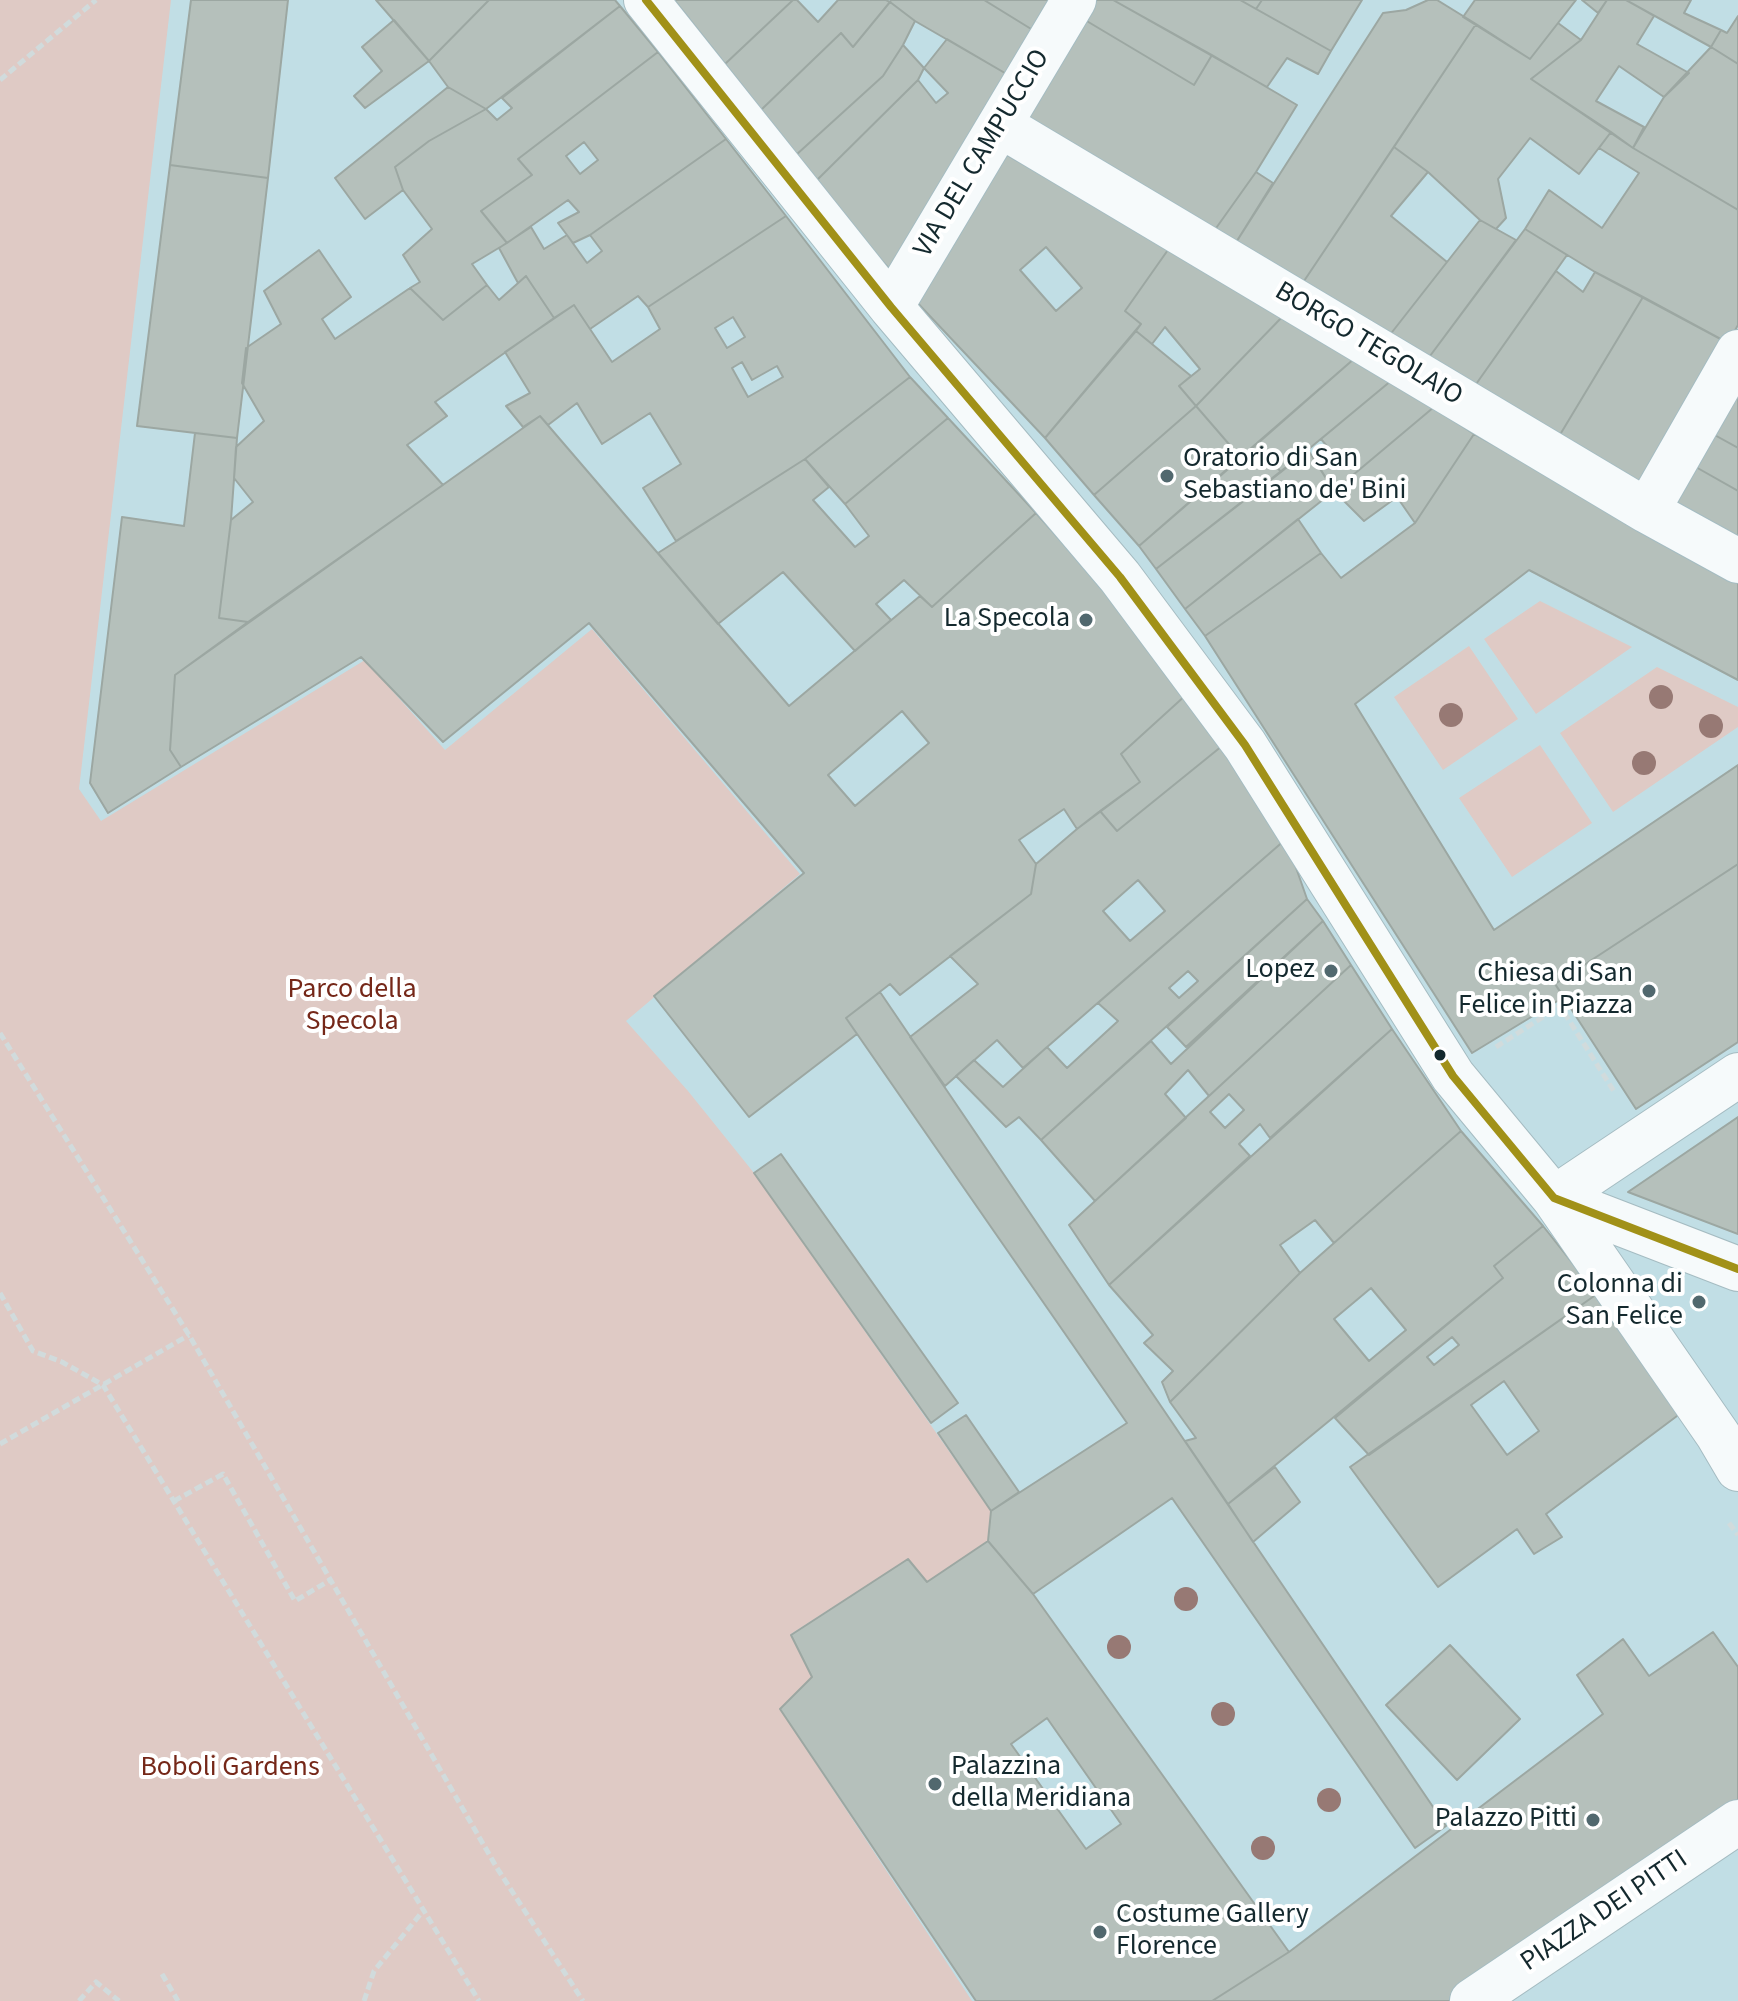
<!DOCTYPE html>
<style>
body{margin:0}
canvas{display:block;background:#c1dee5}
</style>
<canvas width="1738" height="2001"></canvas>
<script>
const ctx = document.querySelector('canvas').getContext('2d');
ctx.lineJoin = 'round';
function fillPath(path, color) {
  ctx.fillStyle = color;
  ctx.fill(path, 'evenodd');
}
function strokePath(path, color, width, dash) {
  ctx.strokeStyle = color;
  ctx.lineWidth = width;
  ctx.lineCap = dash ? 'butt' : 'round';
  ctx.setLineDash(dash || []);
  ctx.stroke(path);
}
function drawText(font, color, halo, rows, align = 'center') {
  ctx.font = font + ' "Source Sans 3",sans-serif';
  ctx.lineWidth = 8;
  ctx.setLineDash([]);
  ctx.textBaseline = 'middle';
  ctx.strokeStyle = halo;
  ctx.fillStyle = color;
  for (const [text, x, y, turn = 0] of rows) {
    ctx.save();
    ctx.translate(x, y);
    ctx.rotate((+turn || 0) * Math.PI / 180);
    ctx.textAlign = isNaN(turn) ? turn : align;
    if (halo) ctx.strokeText(text, 0, 0);
    ctx.fillText(text, 0, 0);
    ctx.restore();
  }
}
fillPath(new Path2D(`
 M0,0H171L79,789L101,821L365,660L445,750L592,629L800,874L626,1021L688,1091L754,1173L991,1511L988,1541L927,1582L908,1559L791,1634L812,1677L780,1709L972,2001H0Z
 M1540,601L1632,647L1536,714L1484,639Z
 M1469,646L1518,719L1443,770L1394,697Z
 M1657,667L1738,707V727L1613,812L1560,733Z
 M1540,745L1592,823L1512,877L1459,798Z`), '#dfcac5');
const building = new Path2D(`
 M191,0H288L268,178L170,165Z
 M376,0H489L429,61Z
 M489,0H615L620,6L486,109L448,87L429,61Z
 M674,0H793L725,64Z
 M793,0H797L818,22L838,0H886L890,2L853,47L841,33L761,110L725,64Z
 M891,0H984L1036,32L1010,76L915,21L890,2Z
 M984,0H1054L1036,32Z
 M1091,0H1113L1212,55L1194,85L1080,17Z
 M1113,0H1240L1331,51L1318,74L1287,58L1267,87Z
 M1240,0H1262L1256,9Z
 M1262,0H1362L1331,51L1256,9Z
 M1428,0H1437L1476,24L1302,284L1235,244L1383,13L1406,10Z
 M1475,0H1576L1530,59L1463,17Z
 M1582,0H1607L1598,13Z
 M1607,0H1626L1654,16L1637,44L1689,73L1664,97L1619,66L1596,101L1644,127L1633,148L1531,79L1581,40Z
 M1626,0H1691L1684,13L1721,30L1711,47Z
 M890,2L915,21L903,45L883,76L796,155L761,110L841,33L853,47Z
 M620,6L658,52L518,159L532,175L481,211L507,243L472,264L487,285L443,320L410,288L420,282L403,255L432,229L403,190L395,167L429,141L486,109L497,120L512,108L502,98Z
 M1738,16V64L1711,47L1721,30L1727,33Z
 M1080,17L1194,85L1212,55L1297,105L1256,172L1214,231L1021,116Z
 M394,20L429,61L365,108L354,96L382,71L362,47Z
 M1558,23L1581,40L1531,79L1611,132L1579,174L1530,138L1498,179L1506,218L1496,229L1480,220L1428,172L1394,147L1476,24L1530,59Z
 M947,39L1010,76L894,274L833,208L815,182L918,80L936,103L948,93L924,68Z
 M903,45L924,68L918,80L815,182L796,155L883,76Z
 M1711,47L1738,64V210L1633,148L1664,97Z
 M658,52L726,139L590,235L573,243L558,223L579,212L568,200L507,243L481,211L532,175L518,159ZM584,142L598,160L580,174L566,156Z
 M448,87L486,109L429,141L395,167L403,190L365,219L335,178Z
 M1611,132L1633,148L1738,210V325L1728,343L1595,272L1525,229L1549,190L1602,228L1639,173L1599,148Z
 M726,139L786,216L648,307L638,296L590,329L574,305L554,318L526,276L518,283L499,248L531,227L544,249L567,235L587,263L602,251L590,235Z
 M1394,147L1428,172L1391,216L1447,262L1389,336L1302,284Z
 M1007,155L1170,247L1125,311L1141,324L1045,438L911,296ZM1046,247L1082,288L1056,311L1020,270Z
 M170,165L268,178L237,438L137,426Z
 M1256,172L1273,183L1235,244L1214,231Z
 M786,216L910,377L805,459L676,541L643,488L681,464L650,413L602,444L577,403L548,425L540,416L523,427L506,406L530,393L505,352L574,305L612,362L660,329L648,307ZM733,317L745,337L727,348L715,328ZM742,362L752,380L777,366L783,377L748,397L732,368Z
 M1480,220L1516,240L1427,360L1389,336Z
 M1525,229L1567,255L1474,387L1427,360Z
 M1170,247L1284,315L1196,406L1179,386L1200,369L1165,327L1152,344L1136,331L1141,324L1125,311Z
 M319,250L351,297L322,319L335,339L410,288L443,320L487,285L499,300L526,276L554,318L435,402L447,416L407,445L443,485L248,622L219,618L231,520L253,502L234,478L236,447L264,421L242,383L246,348L281,324L264,291Z
 M1556,271L1583,292L1595,272L1643,297L1558,438L1474,387Z
 M1643,297L1728,343L1637,485L1558,438Z
 M1284,315L1355,358L1241,458L1196,406Z
 M1136,331L1191,376L1179,386L1196,406L1094,495L1045,438Z
 M1355,358L1392,380L1281,472L1257,443Z
 M910,377L948,418L845,504L805,459Z
 M1392,380L1434,407L1334,491L1321,470L1336,457L1321,439Z
 M1738,391V448L1711,433Z
 M1196,406L1241,458L1139,546L1094,495Z
 M1434,407L1474,434L1415,523L1397,497L1364,521L1334,491Z
 M540,416L789,706L920,596L932,607L1036,513L1117,603L1187,694L1121,754L1140,782L1077,829L1064,809L1019,840L1036,864L1031,894L900,995L890,984L846,1018L857,1034L749,1117L654,996L804,873L589,623L443,742L361,657L181,767L170,750L175,675ZM902,711L929,743L855,806L828,775Z
 M948,418L1036,513L932,607L904,580L876,604L891,620L855,651L783,572L718,624L658,553L805,459L829,487L813,500L855,547L869,536L845,504Z
 M195,433L237,438L231,520L219,618L248,622L175,675L170,750L181,767L108,813L90,783L122,517L184,526Z
 M1711,433L1738,448V491L1694,466Z
 M1474,434L1738,581V680L1529,570L1355,704L1494,930L1738,765V864L1555,984L1564,997L1472,1053L1205,636L1321,553L1341,578L1415,523Z
 M1257,443L1281,472L1156,569L1139,546Z
 M1308,450L1334,491L1185,609L1156,569Z
 M1694,466L1738,491V540L1669,505Z
 M1298,519L1321,553L1205,636L1185,609Z
 M1187,694L1222,746L1117,831L1100,811L1140,782L1121,754Z
 M1222,746L1286,839L1023,1068L997,1040L945,1086L910,1037L978,984L950,956L1031,894L1036,864L1077,829L1100,811L1117,831ZM1138,880L1165,911L1130,941L1103,911Z
 M1286,839L1307,899L1041,1140L1019,1117L1006,1127L956,1076L974,1060L1003,1087L1047,1047L1067,1068L1118,1021L1098,1003ZM1188,971L1198,981L1179,998L1169,988Z
 M1738,864V1042L1636,1109L1555,984Z
 M1307,899L1323,921L1186,1047L1167,1027Z
 M1323,921L1351,965L1209,1096L1188,1070L1165,1094L1186,1118L1095,1201L1041,1140L1151,1041L1171,1064Z
 M1351,965L1392,1029L1270,1138L1260,1124L1239,1144L1250,1156L1109,1285L1069,1225ZM1229,1094L1244,1110L1225,1128L1210,1112Z
 M880,992L1446,1826L1415,1848L1172,1498L1033,1594L988,1541L991,1511L1127,1423L846,1018Z
 M1392,1029L1461,1131L1334,1243L1315,1220L1280,1245L1300,1273L1170,1402L1162,1382L1173,1371L1144,1343L1153,1335L1109,1285Z
 M1738,1117V1234L1628,1192Z
 M1461,1131L1543,1226L1494,1266L1503,1278L1228,1504L1185,1441L1196,1438L1170,1402L1300,1273ZM1371,1288L1406,1330L1369,1361L1334,1319Z
 M781,1154L958,1403L931,1423L754,1173Z
 M1543,1226L1597,1294L1369,1455L1335,1418L1503,1278L1494,1266ZM1452,1337L1459,1345L1434,1365L1427,1357Z
 M1597,1294L1681,1413L1546,1514L1562,1537L1534,1554L1517,1529L1438,1587L1350,1467ZM1504,1381L1539,1431L1507,1455L1471,1405Z
 M966,1415L1019,1492L991,1511L938,1433Z
 M1275,1467L1300,1502L1253,1542L1228,1504Z
 M988,1541L1033,1594L1289,1952L1212,2001H976L780,1709L812,1677L791,1635L908,1559L927,1582ZM1047,1718L1121,1824L1086,1849L1011,1744Z
 M1713,1632L1738,1667V1809L1452,2001H1212L1289,1952L1603,1714L1577,1675L1623,1639L1649,1676Z
 M1450,1645L1520,1719L1457,1780L1386,1705Z`);
fillPath(building, '#b5c0bb');
strokePath(building, '#9ca7a2', 2);
const minor = new Path2D(`
 M646,0L891,307L1120,577L1245,745L1453,1076L1554,1198L1718,1435L1738,1469
 M1000,125L1647,511L1738,561
 M891,307L1074,0
 M1647,511L1738,352
 M1554,1198L1738,1075
 M1554,1198L1738,1269
 M1472,2001L1738,1822`);
strokePath(minor, '#a5bcc2', 46);
strokePath(new Path2D(`
 M0,80L96,0
 M0,1033L189,1335L497,1868L583,2001
 M1496,1047L1560,1006L1615,1093
 M0,1293L33,1351L62,1362L103,1385L479,2001
 M0,1444L189,1335
 M174,1501L223,1474L295,1601L332,1579
 M1729,1523L1738,1535
 M162,1974L178,2001
 M79,2001L96,1982L119,2001
 M364,2001L374,1971L423,1911`), '#d1dbdc', 5, [8, 4]);
strokePath(minor, '#f6fafb', 44);
strokePath(new Path2D(`
 M646,0L891,307L1120,577L1245,745L1453,1076L1554,1198L1738,1269`), '#a19118', 8);
ctx.fillStyle = '#977974';
for (const [x, y] of [
 [1661,697],
 [1451,715],
 [1711,726],
 [1644,763],
 [1186,1599],
 [1119,1647],
 [1223,1714],
 [1329,1800],
 [1263,1848]
]) {
  ctx.beginPath();
  ctx.arc(x, y, 12, 0, 2 * Math.PI);
  ctx.fill();
}
for (const [x, y, r, color] of [
 [1167,476,8,"#51686e"],
 [1086,620,8,"#51686e"],
 [1331,971,8,"#51686e"],
 [1649,991,8,"#51686e"],
 [1440,1055,7,"#14292e"],
 [1699,1302,8,"#51686e"],
 [935,1784,8,"#51686e"],
 [1593,1820,8,"#51686e"],
 [1100,1932,8,"#51686e"]
]) {
  const dot = new Path2D();
  dot.arc(x, y, r, 0, 2 * Math.PI);
  ctx.fillStyle = color;
  ctx.fill(dot);
  strokePath(dot, '#fff', 3);
}
drawText('28px', '#14292e', '#fff', [
 ["VIA DEL CAMPUCCIO",983,154,-59],
 ["BORGO TEGOLAIO",1368,345,31],
 ["PIAZZA DEI PITTI",1605,1912,-34]
]);
drawText('28px', '#14292e', '#fff', [
 ["Oratorio di San",1183,460,"left"],
 ["Sebastiano de' Bini",1183,492,"left"],
 ["La Specola",1070,620],
 ["Lopez",1315,971],
 ["Chiesa di San",1633,975],
 ["Felice in Piazza",1633,1007],
 ["Colonna di",1683,1286],
 ["San Felice",1683,1318],
 ["Palazzina",951,1768,"left"],
 ["della Meridiana",951,1800,"left"],
 ["Palazzo Pitti",1577,1820],
 ["Costume Gallery",1116,1916,"left"],
 ["Florence",1116,1948,"left"]
], 'right');
drawText('28px', '#752718', '#fff', [
 ["Parco della",352,991],
 ["Specola",352,1023],
 ["Boboli Gardens",230,1769]
]);
</script>
